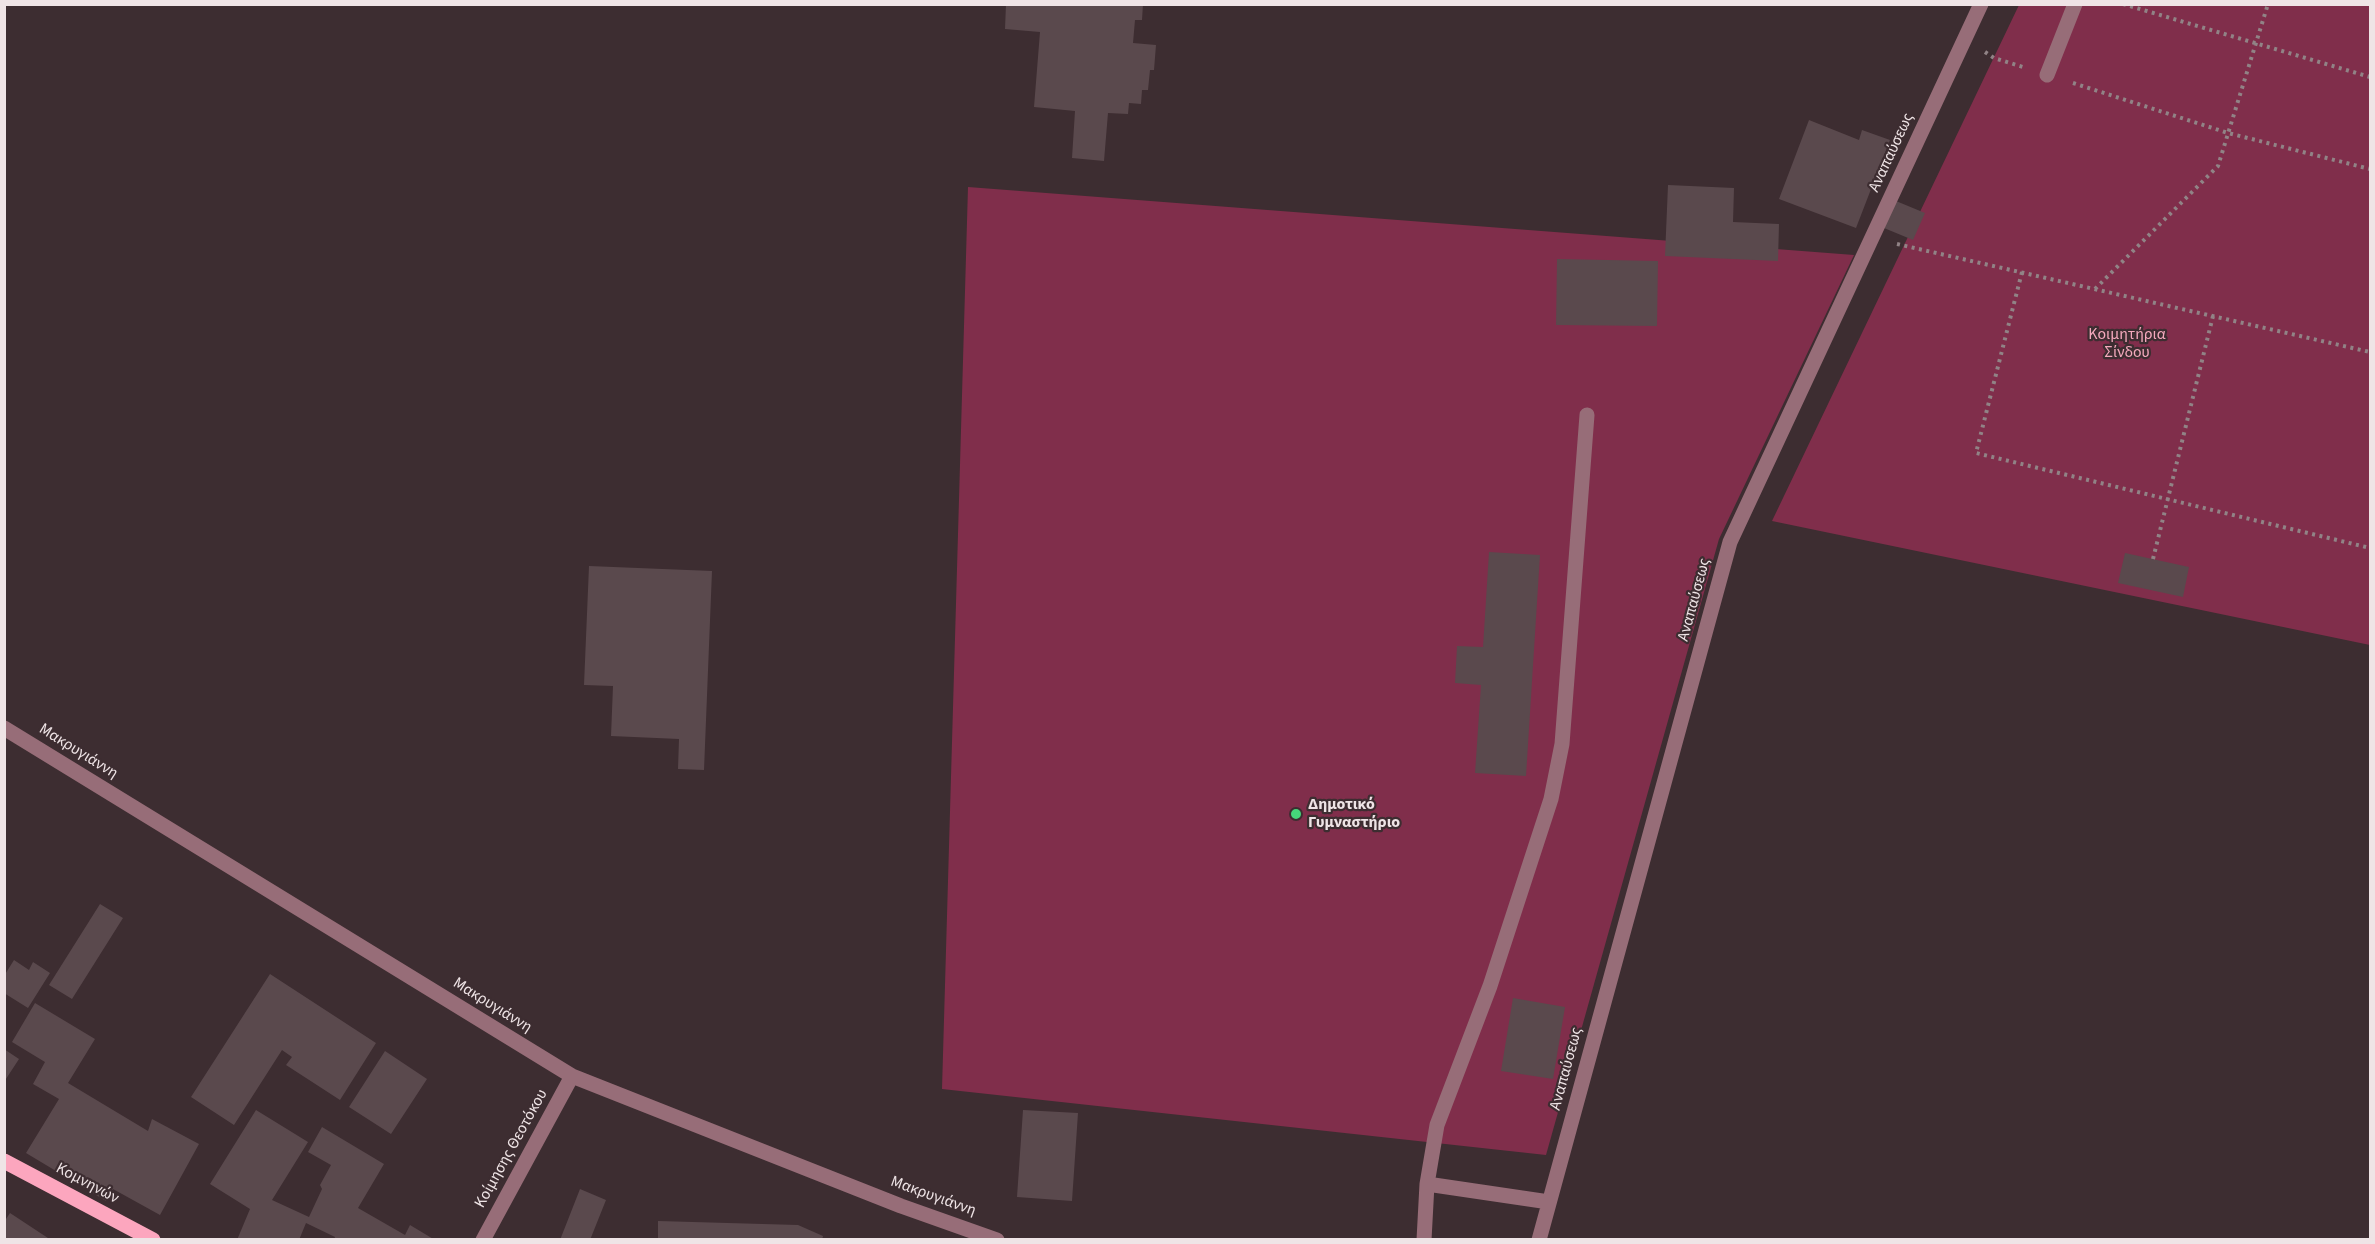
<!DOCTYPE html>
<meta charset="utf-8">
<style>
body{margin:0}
#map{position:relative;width:2375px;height:1244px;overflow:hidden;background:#3d2d31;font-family:"Source Sans 3",sans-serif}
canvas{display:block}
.frame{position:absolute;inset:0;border:6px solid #efe4e6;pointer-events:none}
</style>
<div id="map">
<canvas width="2375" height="1244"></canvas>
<div class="frame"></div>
</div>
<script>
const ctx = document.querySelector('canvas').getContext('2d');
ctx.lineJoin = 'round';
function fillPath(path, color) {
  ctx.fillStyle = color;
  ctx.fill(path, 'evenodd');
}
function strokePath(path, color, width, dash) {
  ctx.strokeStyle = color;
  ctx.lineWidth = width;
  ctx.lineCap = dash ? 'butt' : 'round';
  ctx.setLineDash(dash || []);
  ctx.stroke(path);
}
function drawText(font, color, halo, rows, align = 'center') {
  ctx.font = font + ' "Source Sans 3",sans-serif';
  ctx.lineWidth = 4.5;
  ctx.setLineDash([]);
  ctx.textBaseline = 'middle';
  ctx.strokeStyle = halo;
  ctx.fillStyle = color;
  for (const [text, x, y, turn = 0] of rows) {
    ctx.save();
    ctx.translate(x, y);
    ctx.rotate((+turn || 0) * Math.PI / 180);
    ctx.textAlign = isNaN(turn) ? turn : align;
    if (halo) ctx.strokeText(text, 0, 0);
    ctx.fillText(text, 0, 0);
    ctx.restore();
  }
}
fillPath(new Path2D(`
 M2019,5H2370V645L1772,521Z
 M968,187L1854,255L1719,539L1546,1155L942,1089Z`), '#802e4b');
fillPath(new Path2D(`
 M1006,4H1143L1142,20H1135L1133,43L1156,45L1154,70H1150L1148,90H1142L1141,104L1129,103L1128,114L1108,113L1104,161L1072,158L1075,111L1034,107L1040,32L1005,29Z
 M1809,120L1859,140L1862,130L1890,140L1856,228L1779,199Z
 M1668,185L1734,188L1733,222L1779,224L1778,261L1665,256Z
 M1896,201L1925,213L1913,240L1884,228Z
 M1557,259L1658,261L1657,326L1556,325Z
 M1489,552L1540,555L1526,776L1475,773L1481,685L1455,683L1457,646L1483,647Z
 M2125,553L2189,567L2183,597L2118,583Z
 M589,566L712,571L704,770L678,769L679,739L611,736L613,686L584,685Z
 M100,904L123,918L72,999L49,985Z
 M14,960L29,970L33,962L50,973L28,1008L4,993V976Z
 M270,974L376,1043L340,1100L286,1065L292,1057L282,1050L234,1125L191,1097Z
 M1513,998L1565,1007L1553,1079L1501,1071Z
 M35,1003L95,1039L68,1083L148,1131L152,1119L199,1144L160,1215L113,1189L106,1201L26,1153L59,1099L33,1084L45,1062L12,1042Z
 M4,1049L19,1059L4,1082Z
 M385,1051L427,1079L391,1134L349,1107Z
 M256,1110L308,1142L272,1200L309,1217L322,1189L320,1185L331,1165L308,1152L322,1127L384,1164L358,1208L405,1235L410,1225L435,1240H334L335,1237L306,1223L299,1240H237L250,1209L210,1184Z
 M1023,1110L1078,1113L1072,1201L1017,1197Z
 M580,1189L606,1200L590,1240H560Z
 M10,1213L51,1240H4V1222Z
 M658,1221L798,1225L823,1236L822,1240H658Z`), '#5a494d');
strokePath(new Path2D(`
 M2123,4L2370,77
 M1985,52L1994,58L2023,67
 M2073,83L2228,133L2370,169
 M1897,244L2370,352
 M2022,272L1976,453L2370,548
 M2095,289L2218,166L2268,4
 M2153,559L2213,316`), '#918386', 4, [3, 4.5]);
strokePath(new Path2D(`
 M2047,75L2075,4
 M4,728L572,1076L901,1206L997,1240
 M1549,1202L1427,1184L1437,1125L1490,986L1551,799L1562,744L1587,415
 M483,1240L572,1076
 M1424,1240L1427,1184
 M1539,1240L1730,542L1981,4`), '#976d78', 15);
strokePath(new Path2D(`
 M4,1161L153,1240`), '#fca6be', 15);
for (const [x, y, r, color] of [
 [1296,814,6,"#45d77a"]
]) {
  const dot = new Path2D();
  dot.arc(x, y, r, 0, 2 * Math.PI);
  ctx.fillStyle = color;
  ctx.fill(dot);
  strokePath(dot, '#3d2d31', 2);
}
drawText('16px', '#efe4e6', '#3d2d31', [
 ["Αναπαύσεως",1892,153,-65],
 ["Αναπαύσεως",1695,600,-75],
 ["Μακρυγιάννη",78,752,32],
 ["Μακρυγιάννη",492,1006,32],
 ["Αναπαύσεως",1567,1069,-75],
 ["Κοίμησης Θεοτόκου",512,1149,-61],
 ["Κομνηνών",87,1184,28],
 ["Μακρυγιάννη",933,1197,20]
]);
drawText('16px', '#f5a9bd', '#3d2d31', [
 ["Κοιμητήρια",2127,335],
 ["Σίνδου",2127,353]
]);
drawText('bold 16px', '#efe4e6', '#3d2d31', [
 ["Δημοτικό",1308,805],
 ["Γυμναστήριο",1308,823]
], 'left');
</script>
